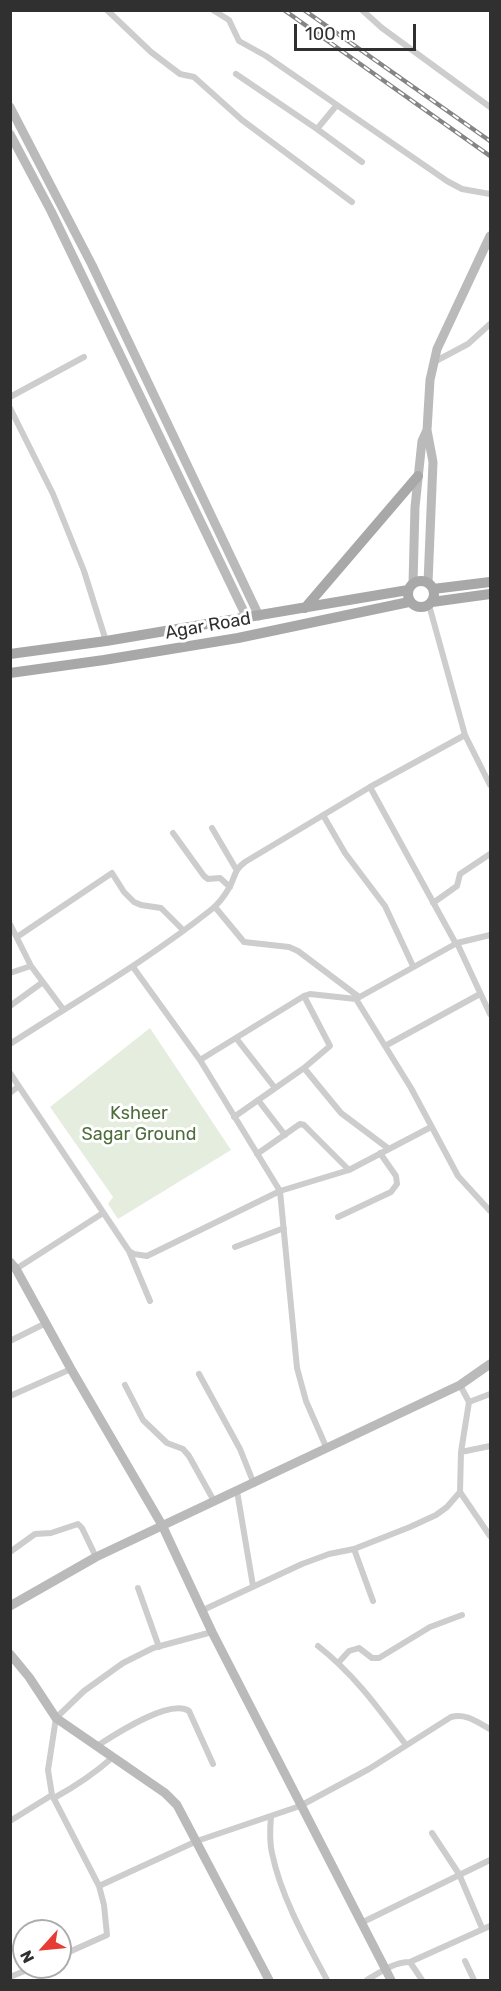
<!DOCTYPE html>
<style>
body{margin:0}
#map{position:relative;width:501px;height:1991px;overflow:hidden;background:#fff;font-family:Rubik,sans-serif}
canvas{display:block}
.frame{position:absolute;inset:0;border:12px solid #303030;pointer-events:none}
.north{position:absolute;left:12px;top:1919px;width:60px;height:60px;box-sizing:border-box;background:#fff;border:2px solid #acacac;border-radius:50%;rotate:243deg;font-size:16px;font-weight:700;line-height:24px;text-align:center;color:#303030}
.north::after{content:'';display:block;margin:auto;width:21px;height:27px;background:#e63c34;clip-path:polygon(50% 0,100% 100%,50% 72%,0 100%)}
.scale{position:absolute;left:294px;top:24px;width:122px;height:27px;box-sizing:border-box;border:3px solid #303030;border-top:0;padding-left:8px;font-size:18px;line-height:21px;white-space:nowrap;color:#303030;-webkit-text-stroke:4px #fff;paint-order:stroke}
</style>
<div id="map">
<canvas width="501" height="1991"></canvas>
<div class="frame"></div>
<div class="north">N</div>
<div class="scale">100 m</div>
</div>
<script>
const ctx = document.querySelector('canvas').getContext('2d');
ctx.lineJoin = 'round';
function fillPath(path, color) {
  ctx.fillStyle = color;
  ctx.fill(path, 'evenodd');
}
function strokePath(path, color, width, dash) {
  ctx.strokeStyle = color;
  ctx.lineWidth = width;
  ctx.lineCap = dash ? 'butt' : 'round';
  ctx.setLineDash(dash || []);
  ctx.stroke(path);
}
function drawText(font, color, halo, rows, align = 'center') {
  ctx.font = font + ' Rubik,sans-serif';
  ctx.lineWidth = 6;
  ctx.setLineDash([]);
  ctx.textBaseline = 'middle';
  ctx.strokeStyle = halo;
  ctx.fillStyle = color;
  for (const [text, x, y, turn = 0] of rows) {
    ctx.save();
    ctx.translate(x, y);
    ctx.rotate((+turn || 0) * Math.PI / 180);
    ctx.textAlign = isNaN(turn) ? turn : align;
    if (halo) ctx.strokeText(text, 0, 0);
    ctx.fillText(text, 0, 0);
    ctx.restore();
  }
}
fillPath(new Path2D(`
 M150,1028L231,1150L118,1219L108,1204L113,1197L50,1107Z`), '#e5eddf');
strokePath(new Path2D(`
 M107,10L151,52L180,74L194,77L242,120L352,202
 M213,10L229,20L239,41L266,56L447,181L462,189L490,194
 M362,10L382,28L490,107
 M236,74L317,129L336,106
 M317,129L362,162
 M434,362L468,344L490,324
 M10,397L84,357
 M10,408L53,494L84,571L106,641
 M465,735L490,785
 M370,787L456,944
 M323,815L345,853L385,906L413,966
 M212,828L236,869
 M173,833L204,876L208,879L220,878L230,887
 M433,903L457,886L460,874L490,854
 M215,907L244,942L289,947L298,951L359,997
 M10,924L31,966L63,1009
 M17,937L112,873L124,892L134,902L141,905L161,908L183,930
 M457,943L490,1014
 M133,967L200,1060L304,996L310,994L356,999L457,943L490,935
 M10,973L31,966
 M356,999L411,1088L458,1176L490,1211
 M10,1006L43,982
 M236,1038L275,1088
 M10,1044C78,1000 148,960 212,909C218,904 225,895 229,888C236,876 233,871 245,862L370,787L465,735L429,605
 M385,1046L480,994
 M304,1068L341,1113L389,1149
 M10,1073L129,1251L134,1254L147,1256L280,1191L200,1060
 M10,1093L19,1086
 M258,1100L285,1135
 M234,1117L304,1068L330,1046L304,996
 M257,1154L300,1124L304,1125L349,1170
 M338,1217L391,1192L397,1184L396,1176L380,1153
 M235,1247L284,1228
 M129,1251L150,1301
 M16,1269L103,1213
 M10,1341L46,1323
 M199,1374L240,1449L254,1484
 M125,1385L143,1420L167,1443L183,1449L189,1456L214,1501
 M460,1385L469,1402L461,1452
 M10,1396L71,1369
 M469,1402L490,1394
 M327,1449L306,1401L297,1368L280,1191L349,1170L431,1127
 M237,1491L253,1586
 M460,1492L490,1536
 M354,1549L373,1601
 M10,1552L35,1534L51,1533L78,1524L82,1528L96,1557
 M138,1588L159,1647
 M203,1610L302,1564L329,1554L354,1549L410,1527L436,1515L447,1507L460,1492L461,1452L490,1446
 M212,1632L153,1648L123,1663L84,1691L56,1718L48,1770L52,1795L99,1886L197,1841L300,1806L369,1769L451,1717C466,1713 477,1722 490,1729
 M318,1646C354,1674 379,1709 406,1745
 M339,1662L349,1651L359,1648L372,1658H379L430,1627L462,1615
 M97,1746C114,1735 170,1698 189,1711L213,1764
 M54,1798C76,1786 94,1774 113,1757
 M271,1816C270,1828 269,1841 272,1853C281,1897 306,1941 327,1980
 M10,1821L52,1795
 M432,1833L459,1874L482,1928
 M361,1923L490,1860
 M60,1956L107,1935L104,1905L99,1886
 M465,1961L474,1980
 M410,1962L490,1926
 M10,1977L34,1967
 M367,1980C380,1972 394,1962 410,1962L422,1980`), '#cdcdcd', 6);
strokePath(new Path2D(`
 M10,107L92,265L259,616
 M10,134L51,211L247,618
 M413,583L415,507L422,441L427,430
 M428,583L433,462L427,430L430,380L437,349L490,236
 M10,1262L16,1269L71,1369L162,1525L212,1632L391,1980
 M10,1606L96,1557L460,1385L490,1364
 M10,1654L29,1677L56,1718L165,1793L177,1805L269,1980`), '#bababa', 9);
strokePath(new Path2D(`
 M408 594a13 13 0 1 1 26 0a13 13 0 1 1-26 0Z
 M433,589L490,582
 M432,602L490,594
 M305,608L418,476
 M10,654L106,641L408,590
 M10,673L104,660L238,638L409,602`), '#a8a8a8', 10);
const rail = new Path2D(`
 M284,10L490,156
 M304,10L490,141`);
strokePath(rail, '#858585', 4.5);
strokePath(rail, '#fff', 2, [7]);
drawText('18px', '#303030', '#fff', [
 ["Agar Road",208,626,-10]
]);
drawText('18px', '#4e6d3d', '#fff', [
 ["Ksheer",139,1114],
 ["Sagar Ground",139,1135]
]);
</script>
